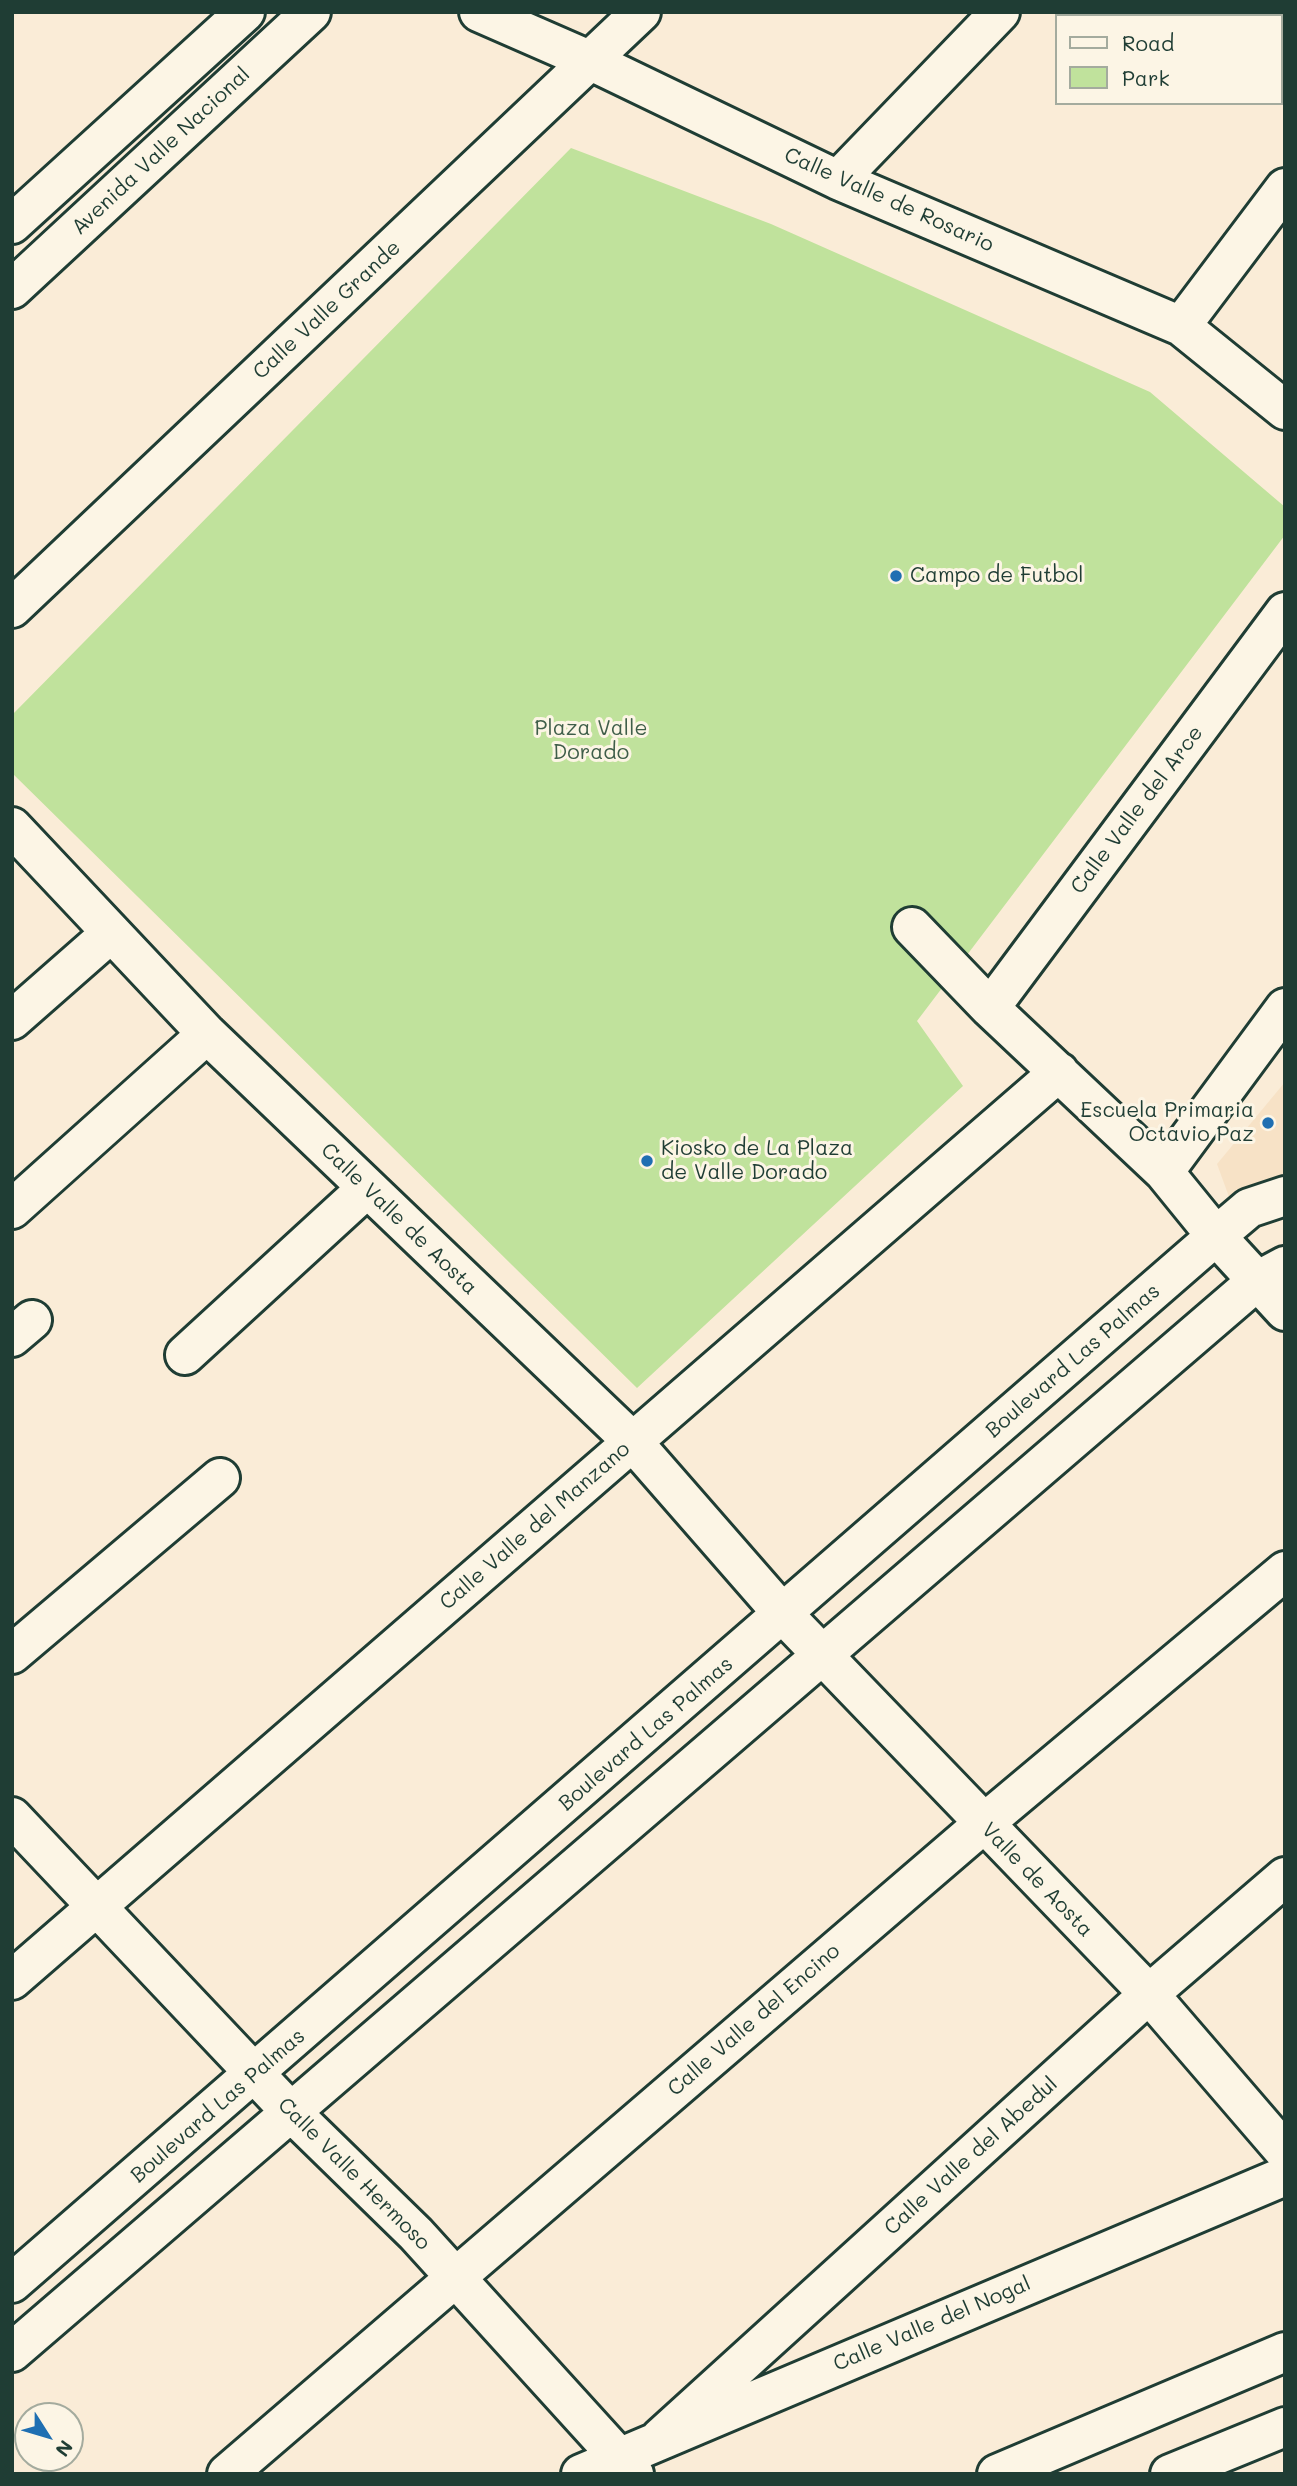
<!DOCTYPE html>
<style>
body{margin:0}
#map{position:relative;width:1297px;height:2486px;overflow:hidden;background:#faecd7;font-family:Mali,sans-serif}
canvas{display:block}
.frame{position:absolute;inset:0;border:14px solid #1f3d34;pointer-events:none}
.legend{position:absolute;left:1055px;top:14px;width:228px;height:91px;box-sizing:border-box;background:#fcf5e5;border:2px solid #a4ab9e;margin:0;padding:9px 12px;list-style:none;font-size:21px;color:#1f3d34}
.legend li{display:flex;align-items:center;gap:14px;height:35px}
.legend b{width:35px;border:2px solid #a4ab9e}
.north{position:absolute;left:14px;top:2402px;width:70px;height:70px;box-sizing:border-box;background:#fcf5e5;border:2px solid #a4ab9e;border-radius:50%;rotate:127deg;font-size:19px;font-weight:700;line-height:28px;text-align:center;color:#1f3d34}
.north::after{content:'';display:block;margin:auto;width:24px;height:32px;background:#1f6fb2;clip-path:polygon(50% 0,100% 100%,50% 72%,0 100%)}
</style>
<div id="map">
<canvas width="1297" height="2486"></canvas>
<div class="frame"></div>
<ul class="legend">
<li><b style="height:9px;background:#fcf5e5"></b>Road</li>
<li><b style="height:19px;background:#c0e29c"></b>Park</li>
</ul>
<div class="north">N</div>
</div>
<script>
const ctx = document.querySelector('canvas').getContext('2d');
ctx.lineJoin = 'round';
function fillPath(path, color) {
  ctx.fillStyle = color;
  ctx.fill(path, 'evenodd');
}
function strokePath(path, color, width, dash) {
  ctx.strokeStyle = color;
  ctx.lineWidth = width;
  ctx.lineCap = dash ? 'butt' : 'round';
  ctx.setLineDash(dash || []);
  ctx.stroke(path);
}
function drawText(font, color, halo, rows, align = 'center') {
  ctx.font = font + ' Mali,sans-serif';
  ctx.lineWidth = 6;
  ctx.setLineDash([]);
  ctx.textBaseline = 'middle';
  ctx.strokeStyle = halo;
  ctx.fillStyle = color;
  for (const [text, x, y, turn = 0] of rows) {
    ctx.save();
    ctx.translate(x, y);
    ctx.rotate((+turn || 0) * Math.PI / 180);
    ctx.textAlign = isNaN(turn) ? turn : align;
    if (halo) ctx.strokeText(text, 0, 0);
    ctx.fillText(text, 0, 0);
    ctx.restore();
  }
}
fillPath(new Path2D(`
 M1285,1082V1189L1232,1205L1217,1164Z`), '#f7e2c6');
fillPath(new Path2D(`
 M571,148L771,224L1150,392L1285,507V535L917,1021L963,1086L637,1388L12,773V715Z`), '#c0e29c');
const minor = new Path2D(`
 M479,12L591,61L838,180L1181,326L1285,410
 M838,180L1000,12
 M12,224L245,12
 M12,289L311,12
 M1181,326L1285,188
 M12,608L641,12
 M12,827L207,1034L632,1441L783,1614L1149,1994L1285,2152
 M912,927L990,1008L1164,1172L1216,1236L1285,1311
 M990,1008L1285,612
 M12,1020L111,933
 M1164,1172L1285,1008
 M12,1209L207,1034
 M12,1337L32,1320
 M185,1355L366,1189
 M12,1654L220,1478
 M12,1817L290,2111L416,2234L634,2474
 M12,1980L1059,1072
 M12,2283L1216,1236L1249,1208L1285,1196
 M12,2352L1257,1281L1285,1266
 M660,2438L1149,1994L1285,1877
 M227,2474L982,1825L1285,1571
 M581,2474L1285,2176`);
const tertiary = new Path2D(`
 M997,2474L1285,2352
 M1170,2474L1285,2427`);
strokePath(minor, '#1f3d34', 44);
strokePath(tertiary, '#1f3d34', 44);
strokePath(minor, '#fcf5e5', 38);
strokePath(tertiary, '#fcf5e5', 38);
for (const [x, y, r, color] of [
 [896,576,7,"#1f6fb2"],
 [1268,1123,7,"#1f6fb2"],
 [647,1161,7,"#1f6fb2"]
]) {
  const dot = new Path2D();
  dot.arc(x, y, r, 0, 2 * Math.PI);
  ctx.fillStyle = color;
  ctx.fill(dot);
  strokePath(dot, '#fcf5e5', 2.5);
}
drawText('21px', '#1f3d34', '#fcf5e5', [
 ["Avenida Valle Nacional",161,151,-43],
 ["Calle Valle de Rosario",889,200,24],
 ["Calle Valle Grande",327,310,-43],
 ["Calle Valle del Arce",1137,810,-53],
 ["Calle Valle de Aosta",399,1219,44],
 ["Boulevard Las Palmas",1073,1361,-41],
 ["Calle Valle del Manzano",535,1526,-41],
 ["Boulevard Las Palmas",646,1734,-41],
 ["Valle de Aosta",1037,1880,46],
 ["Calle Valle del Encino",754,2020,-41],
 ["Boulevard Las Palmas",218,2106,-41],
 ["Calle Valle del Abedul",971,2156,-42],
 ["Calle Valle Hermoso",354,2174,45],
 ["Calle Valle del Nogal",932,2324,-23]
]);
drawText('21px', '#1f3d34', '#fcf5e5', [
 ["Campo de Futbol",910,576],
 ["Escuela Primaria",1254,1111,"right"],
 ["Octavio Paz",1254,1135,"right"],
 ["Kiosko de La Plaza",661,1149],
 ["de Valle Dorado",661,1173]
], 'left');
drawText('21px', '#3f5e49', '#fcf5e5', [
 ["Plaza Valle",591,729],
 ["Dorado",591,753]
]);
</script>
